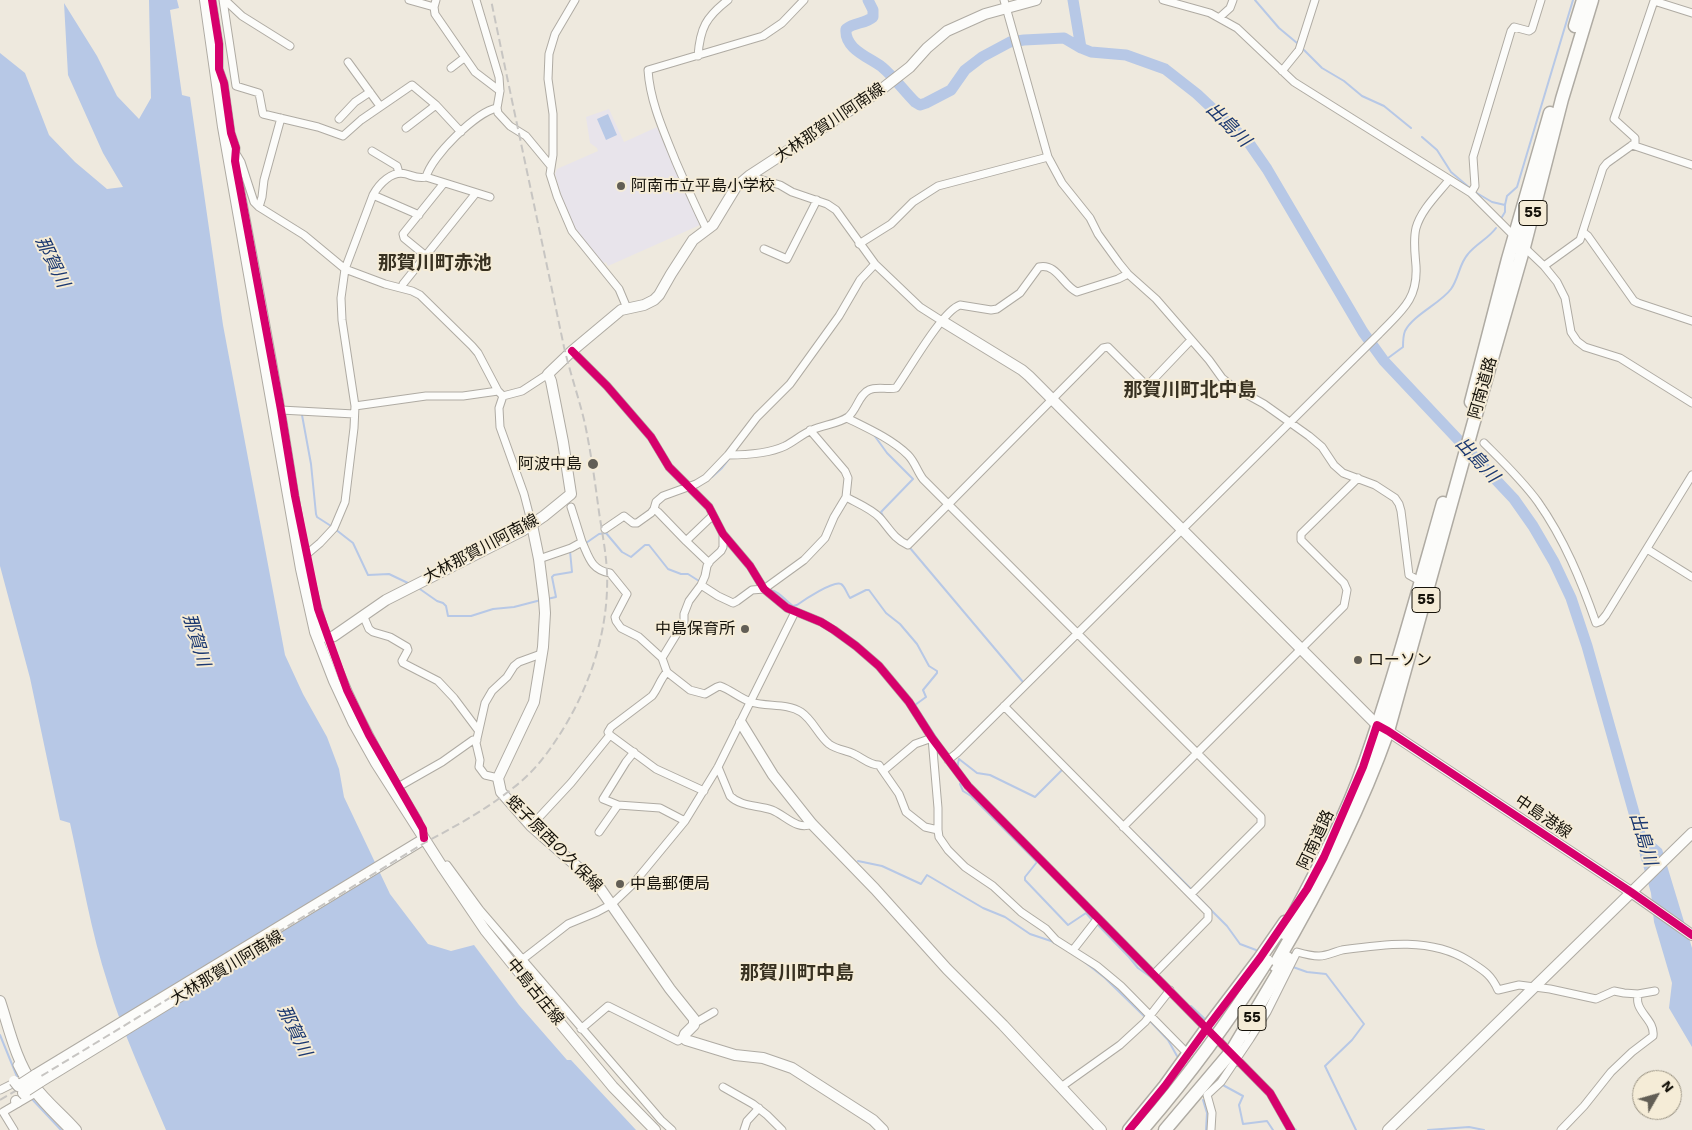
<!DOCTYPE html>
<meta charset="utf-8">
<style>
body{margin:0}
#map{position:relative;width:1692px;height:1130px;overflow:hidden;background:#eee9de;font-family:"Work Sans",sans-serif}
canvas{display:block}
.north{position:absolute;left:1632px;top:1070px;width:50px;height:50px;box-sizing:border-box;background:#f5ecd7;border:1px solid #9c9585;border-radius:50%;rotate:52deg;font-size:14px;font-weight:700;line-height:20px;text-align:center;color:#16130b}
.north::after{content:'';display:block;margin:auto;width:18px;height:22px;background:#625e55;clip-path:polygon(50% 0,100% 100%,50% 72%,0 100%)}
</style>
<div id="map">
<canvas width="1692" height="1130"></canvas>
<div class="north">N</div>
</div>
<script>
const ctx = document.querySelector('canvas').getContext('2d');
ctx.lineJoin = 'round';
function fillPath(path, color) {
  ctx.fillStyle = color;
  ctx.fill(path, 'evenodd');
}
function strokePath(path, color, width, dash) {
  ctx.strokeStyle = color;
  ctx.lineWidth = width;
  ctx.lineCap = dash ? 'butt' : 'round';
  ctx.setLineDash(dash || []);
  ctx.stroke(path);
}
function drawText(font, color, halo, rows, align = 'center') {
  ctx.font = font + ' "Work Sans","Noto Sans JP",sans-serif';
  ctx.lineWidth = 4;
  ctx.setLineDash([]);
  ctx.textBaseline = 'middle';
  ctx.strokeStyle = halo;
  ctx.fillStyle = color;
  for (const [text, x, y, turn = 0] of rows) {
    ctx.save();
    ctx.translate(x, y);
    ctx.rotate((+turn || 0) * Math.PI / 180);
    ctx.textAlign = isNaN(turn) ? turn : align;
    if (halo) ctx.strokeText(text, 0, 0);
    ctx.fillText(text, 0, 0);
    ctx.restore();
  }
}
fillPath(new Path2D(`
 M609,109L624,142L657,127L700,225L608,266L606,262L602,264L575,228L562,198L555,174L557,169L598,151L597,148L590,143L586,117Z`), '#e8e4eb');
fillPath(new Path2D(`
 M149,0H177L179,8L170,10L182,95L190,97L223,325L285,655L303,694L327,737L339,769L344,797L390,894L428,944L451,951L474,945L519,1005L567,1060H571L636,1130H166C146,1082 123,1034 108,984C91,932 82,877 70,823L60,820L30,678L0,566V53L25,73L49,135L75,162L107,189L123,187L103,153L68,75L64,3L97,56L117,96L139,119L151,98Z
 M608,114L617,135L606,140L597,119Z
 M1647,836L1662,849L1692,948V1047L1669,1008L1672,983L1654,922L1651,893L1639,851Z`), '#b7c8e6');
strokePath(new Path2D(`
 M1255,0L1279,28L1297,43
 M1304,50L1322,68L1344,81L1362,96L1384,106L1411,128
 M1422,137L1437,150L1451,172L1471,189
 M1475,192L1492,202L1505,205V212L1502,217
 M1505,205L1507,196L1517,187L1573,0
 M1384,361L1403,347C1403,342 1403,336 1405,331C1413,315 1441,303 1451,289C1459,278 1459,264 1468,254C1476,244 1489,238 1496,228
 M302,415L311,464L316,514L317,517L331,526
 M874,435L887,453L913,479L881,512L884,518
 M712,477L722,468L729,459
 M335,529L353,543L368,575L389,574L410,584
 M606,533L622,552L631,557L645,545H649L668,569L681,574H688L699,581
 M586,543L599,534L606,533L609,530
 M910,548L1023,682
 M417,587L437,601L443,603L446,606L448,616H471L493,609L514,607L541,600
 M770,590C781,592 784,600 793,606L797,605C804,600 834,580 841,584C845,586 847,594 850,598L866,590H869L886,613L900,624L917,644L929,666L937,671V673L923,690L926,697L915,705L941,745
 M547,599L556,597L552,577L554,575L572,572L570,551
 M958,767V763L959,759L977,773L990,775L1035,797L1062,770
 M960,784L963,791L971,796L1037,862L1025,877V880L1068,925L1086,913L1093,921
 M1144,842L1192,890
 M858,861L882,866L921,884L927,875L983,908L1005,917L1030,934L1051,941L1061,947
 M1195,894L1227,926L1240,944L1256,950
 M1097,924L1129,957L1138,968L1152,978
 M1082,960L1105,978L1145,1017
 M1293,967L1307,972L1326,974L1364,1024L1352,1040L1325,1066L1356,1130
 M1191,1006L1206,1020
 M1149,1020L1168,1040L1177,1056
 M0,1035L18,1079
 M1221,1084L1243,1096L1239,1105L1243,1124L1267,1121L1273,1130
 M30,1097L61,1130
 M1203,1100L1207,1113L1206,1130
 M1295,1129L1296,1130
 M1428,1130L1469,1127L1484,1130`), '#b7c8e6', 2);
strokePath(new Path2D(`
 M868,0L873,10V17C865,24 855,22 846,29C844,49 869,57 882,67C894,77 904,91 915,102L920,105L926,103L951,90L965,70L982,57L1010,42L1024,40L1064,38L1081,48L1091,52L1126,55L1165,69L1197,94L1249,143L1267,169L1363,332L1384,361L1514,499L1533,526L1554,562L1571,598L1587,646L1647,859
 M1073,0L1081,48`), '#b7c8e6', 11);
const street = new Path2D(`
 M212,0L219,44V69L224,83L231,133L236,148L235,161C251,244 267,327 281,410C295,489 303,573 331,649C353,710 385,765 418,820
 M223,0L236,86L259,93L263,114L318,127L343,136L361,120L412,85L436,105
 M225,0L242,16L290,46
 M409,0L434,7
 M436,0L434,7L435,14L475,72L500,91
 M476,0L499,77L500,91L497,108L498,113L510,126L526,136L550,165
 M575,0L555,34L549,54L548,79L553,114V155L550,174L557,196L572,231L619,289L627,308
 M1004,0L1048,157L1062,183L1090,218L1098,234L1119,263L1128,274L1156,299L1209,360L1222,378L1233,387L1264,404L1309,436L1322,447L1334,465L1343,473L1375,485L1395,498L1399,504L1401,511L1409,575L1420,581
 M1163,0L1210,13L1237,28L1294,82L1471,193L1515,237
 M1220,17L1230,8L1233,0
 M698,56C700,28 706,17 728,0
 M348,62L380,106
 M451,68L464,58
 M1282,71L1299,50L1315,0
 M339,119L355,102L370,92
 M406,128L436,105L461,132
 M1632,145L1692,165
 M372,151L397,166L399,173
 M235,152L241,162L254,202L259,207L304,235L345,269L385,284L412,291L420,295L472,346L478,353L498,391L503,396L522,391L548,374
 M749,176L780,185L792,192L827,204L836,210L875,264L920,307L942,321
 M426,177C432,156 476,112 497,108
 M1471,193L1475,186L1473,157L1511,31L1514,27L1529,31L1532,29L1541,0
 M373,195C379,184 392,170 406,174C413,176 418,179 426,177L490,197
 M259,207L262,197L264,180L281,118
 M707,230C696,208 686,185 676,162C664,132 650,102 648,70L763,36L782,23L804,0
 M1583,232L1588,236L1634,301L1638,303L1692,321
 M859,244L891,224L913,202L938,186L1048,157
 M1524,247L1544,266L1557,282L1565,298L1571,332L1577,341L1585,347L1620,358L1692,403
 M764,249L787,259L817,200
 M426,256L404,238L403,234L444,183
 M1544,266L1580,240L1603,168L1607,163L1635,143V138L1614,119L1654,1L1692,13
 M402,288L403,284L476,193
 M572,351L607,386L651,437L669,467L709,507L723,534L750,566L764,589L787,608L821,622L834,630L856,646L879,666L909,702L932,738L968,786L1270,1093L1291,1130
 M503,396L499,408L500,427L524,494L532,525
 M355,406L426,396H463L498,391
 M281,410L354,414
 M847,418C867,428 892,439 908,455C915,462 917,471 923,479L1261,817V824L1191,894
 M1484,443C1503,462 1522,480 1538,502C1564,539 1581,580 1596,623L1601,621L1606,615L1692,475
 M728,455C747,455 768,454 785,446C795,441 802,434 812,430C823,425 838,424 848,417C857,410 859,394 869,390C877,386 888,390 896,388C909,370 942,311 960,305L991,310L997,309L1020,293L1039,267C1057,263 1063,286 1077,292L1118,279L1128,274
 M846,497C857,503 872,509 880,518C889,528 894,539 908,545L1103,348L1108,347L1144,383H1150L1191,340
 M571,507L582,542
 M654,509L658,512L686,541
 M605,529L624,516L633,523H637L651,513L654,509L656,502L663,496L696,484L706,478L728,455L757,417L790,384L839,316L860,280L875,264
 M1647,549L1692,577
 M307,554L320,543L334,528L345,502L354,428L355,406L342,320L341,298L345,269L373,195L419,215
 M539,559L571,548L582,542C589,557 591,570 610,573L627,594L615,617L616,621L621,628L639,637L662,658L667,672L690,690L705,694L717,687L720,686C731,690 741,699 751,702C767,707 787,703 801,712C813,720 818,735 829,744C837,750 846,750 854,754C863,758 869,765 879,765L883,771
 M709,563L686,541L710,518L714,517
 M701,585L718,596L733,603L737,601L752,590L764,589L804,560L825,538L834,517L846,497L848,478L845,471L810,430
 M363,615L369,629L373,632L390,637L407,647L408,650L402,661L403,663L438,681L454,698L478,730
 M662,658L684,622V614L689,601L701,585L705,576L707,566L710,561L721,551L723,547V534
 M667,672C660,679 658,689 652,696L611,727L608,732L610,735L656,769L704,791
 M1004,706L1208,912V919L1154,974
 M948,760L957,753L1379,334C1401,311 1418,300 1416,266C1415,253 1413,240 1416,228C1421,210 1437,195 1449,180
 M718,767L730,796C741,807 758,805 772,810C785,815 797,831 812,824
 M498,778L485,775L479,767L480,760L476,743L485,703L492,691L507,677L514,666L519,662L541,654
 M398,787L442,762L473,740H477
 M618,805L603,799L626,762L634,752
 M531,826L571,783L610,735
 M1123,827L1344,606L1347,590L1344,583L1301,540V534L1358,478
 M938,830L925,827L906,812L899,794L883,771L915,744L932,738L938,808V830L939,837L948,850L965,867L993,886L1021,912L1046,929L1056,940L1097,966L1121,986L1184,1050
 M599,832L618,805L660,808L685,821
 M447,865L480,910L661,1120L672,1130
 M1073,950L1098,918
 M523,959L568,924L597,912L612,904L633,884L685,821L718,767L795,612
 M695,1023L714,1012
 M581,1029L608,1006L678,1041L684,1037
 M1241,1035L1250,1039L1267,1012L1297,952C1304,954 1312,956 1319,956C1327,956 1334,952 1342,950C1384,944 1431,937 1469,961C1483,970 1491,974 1498,990L1519,985L1550,989L1596,999L1614,991L1624,993L1638,994L1655,991
 M17,1065C29,1091 49,1110 69,1130
 M723,1087L753,1104L767,1115L782,1130
 M1061,1087L1120,1045L1145,1022L1170,990
 M0,1090L18,1081
 M14,1130L3,1112L32,1095
 M744,1130L747,1121L759,1108
 M1211,1130L1212,1113L1207,1095L1221,1082L1250,1039
 M1561,1130L1584,1106L1611,1072L1632,1052L1653,1036C1655,1022 1640,1014 1638,1003C1637,1000 1638,997 1638,994`);
const secondary = new Path2D(`
 M205,0L223,127L301,569L315,632L334,681L353,722L376,763L443,868L485,930L556,1018L613,1087L655,1130
 M942,321L1022,370L1029,376L1377,725L1388,731L1631,892L1692,935
 M532,525L539,559L544,599L545,613L543,647L534,702L498,778L501,792L531,826L597,884L670,989L694,1019V1025L685,1034L684,1037L686,1040L735,1055L763,1058L792,1068L873,1120L883,1130
 M319,623L325,636L328,638L334,636L386,600L522,531L544,516L571,494L563,442L551,381L548,374L572,351L621,310L644,305L654,300L659,295L671,274L693,240L713,225L736,187L749,176L878,92L910,67L927,48L947,31L985,14L1036,0
 M741,723L773,775L812,824L875,889L947,969L1003,1025L1101,1130
 M0,1001C9,1028 16,1061 33,1084C46,1102 62,1114 76,1130
 M35,1075L424,839
 M40,1082L233,964
 M16,1101L17,1102
 M1388,1130L1692,833`);
const highway = new Path2D(`
 M1575,26L1583,0
 M1471,402L1508,259L1550,113
 M1284,933C1312,879 1343,824 1364,765C1394,680 1418,591 1443,503
 M1275,965C1319,890 1359,813 1388,731L1473,425L1524,247L1562,99L1592,0
 M1129,1130L1165,1086L1207,1028L1260,958L1285,922
 M1165,1130L1231,1052L1287,958`);
strokePath(street, '#afaba3', 9);
strokePath(secondary, '#afaba3', 12);
strokePath(highway, '#afaba3', 15);
strokePath(street, '#fcfcfa', 7);
strokePath(secondary, '#fcfcfa', 10);
strokePath(highway, '#fcfcfa', 12);
strokePath(new Path2D(`
 M0,1100L48,1072L426,842C456,826 487,809 513,788C537,770 554,745 569,719C594,675 609,623 607,572C606,552 602,532 599,512C595,482 591,453 585,424C579,398 570,373 564,347C540,232 515,116 491,0`), '#c7c5c2', 2, [8, 4]);
const secondaryBridge = new Path2D(`
 M14,1081L18,1086L35,1075
 M25,1095L23,1093L40,1082`);
const highwayBridge = new Path2D(`
 M1142,1130C1188,1077 1229,1021 1267,961`);
strokePath(secondaryBridge, '#afaba3', 12, []);
strokePath(highwayBridge, '#afaba3', 15, []);
strokePath(secondaryBridge, '#fcfcfa', 10);
strokePath(highwayBridge, '#fcfcfa', 12);
strokePath(new Path2D(`
 M212,0L219,44V69L224,83L231,133L236,148L235,161L281,410L295,496L318,609L347,690L369,735L423,829L424,838
 M572,351L607,386L651,437L669,467L709,507L723,534L750,566L764,589L787,608L821,622L834,630L856,646L879,666L909,702L932,738L968,786L1270,1093L1291,1130
 M1129,1130L1165,1086L1207,1028L1260,958L1307,889L1324,857L1363,767L1377,725L1388,731L1631,892L1692,935`), '#d6006c', 8);
for (const [x, y, r, color] of [
 [621,186,5,"#625e55"],
 [593,464,6,"#625e55"],
 [745,629,5,"#625e55"],
 [1358,660,5,"#625e55"],
 [620,884,5,"#625e55"]
]) {
  const dot = new Path2D();
  dot.arc(x, y, r, 0, 2 * Math.PI);
  ctx.fillStyle = color;
  ctx.fill(dot);
  strokePath(dot, '#f5ecd7', 2);
}
for (const [x, y, w] of [
 [1533,213,28],
 [1426,600,28],
 [1252,1018,28]
]) {
  const box = new Path2D();
  box.roundRect(x - w / 2, y - 12.5, w, 25, 4);
  ctx.fillStyle = '#f5ecd7';
  ctx.fill(box);
  strokePath(box, '#16130b', 1);
}
drawText('bold 15px', '#16130b', null, [
 ["55",1533,213],
 ["55",1426,600],
 ["55",1252,1018]
]);
drawText('16px', '#16130b', '#f5ecd7', [
 ["大林那賀川阿南線",830,123,-34],
 ["阿南道路",1483,388,-74],
 ["大林那賀川阿南線",481,549,-28],
 ["中島港線",1543,817,34],
 ["阿南道路",1316,840,-65],
 ["蛭子原西の久保線",554,844,45],
 ["大林那賀川阿南線",227,968,-31],
 ["中島古庄線",535,992,51]
]);
drawText('16px', '#16130b', '#f5ecd7', [
 ["阿南市立平島小学校",631,186],
 ["阿波中島",582,464,"right"],
 ["中島保育所",735,629,"right"],
 ["ローソン",1368,660],
 ["中島郵便局",630,884]
], 'left');
drawText('italic 18px', '#1b3870', '#f5ecd7', [
 ["出島川",1228,125,45],
 ["那賀川",52,262,64],
 ["出島川",1477,460,47],
 ["那賀川",196,640,73],
 ["出島川",1643,839,73],
 ["那賀川",294,1031,64]
]);
drawText('bold 19px', '#383121', '#f5ecd7', [
 ["那賀川町赤池",435,263],
 ["那賀川町北中島",1190,390],
 ["那賀川町中島",797,973]
]);
</script>
